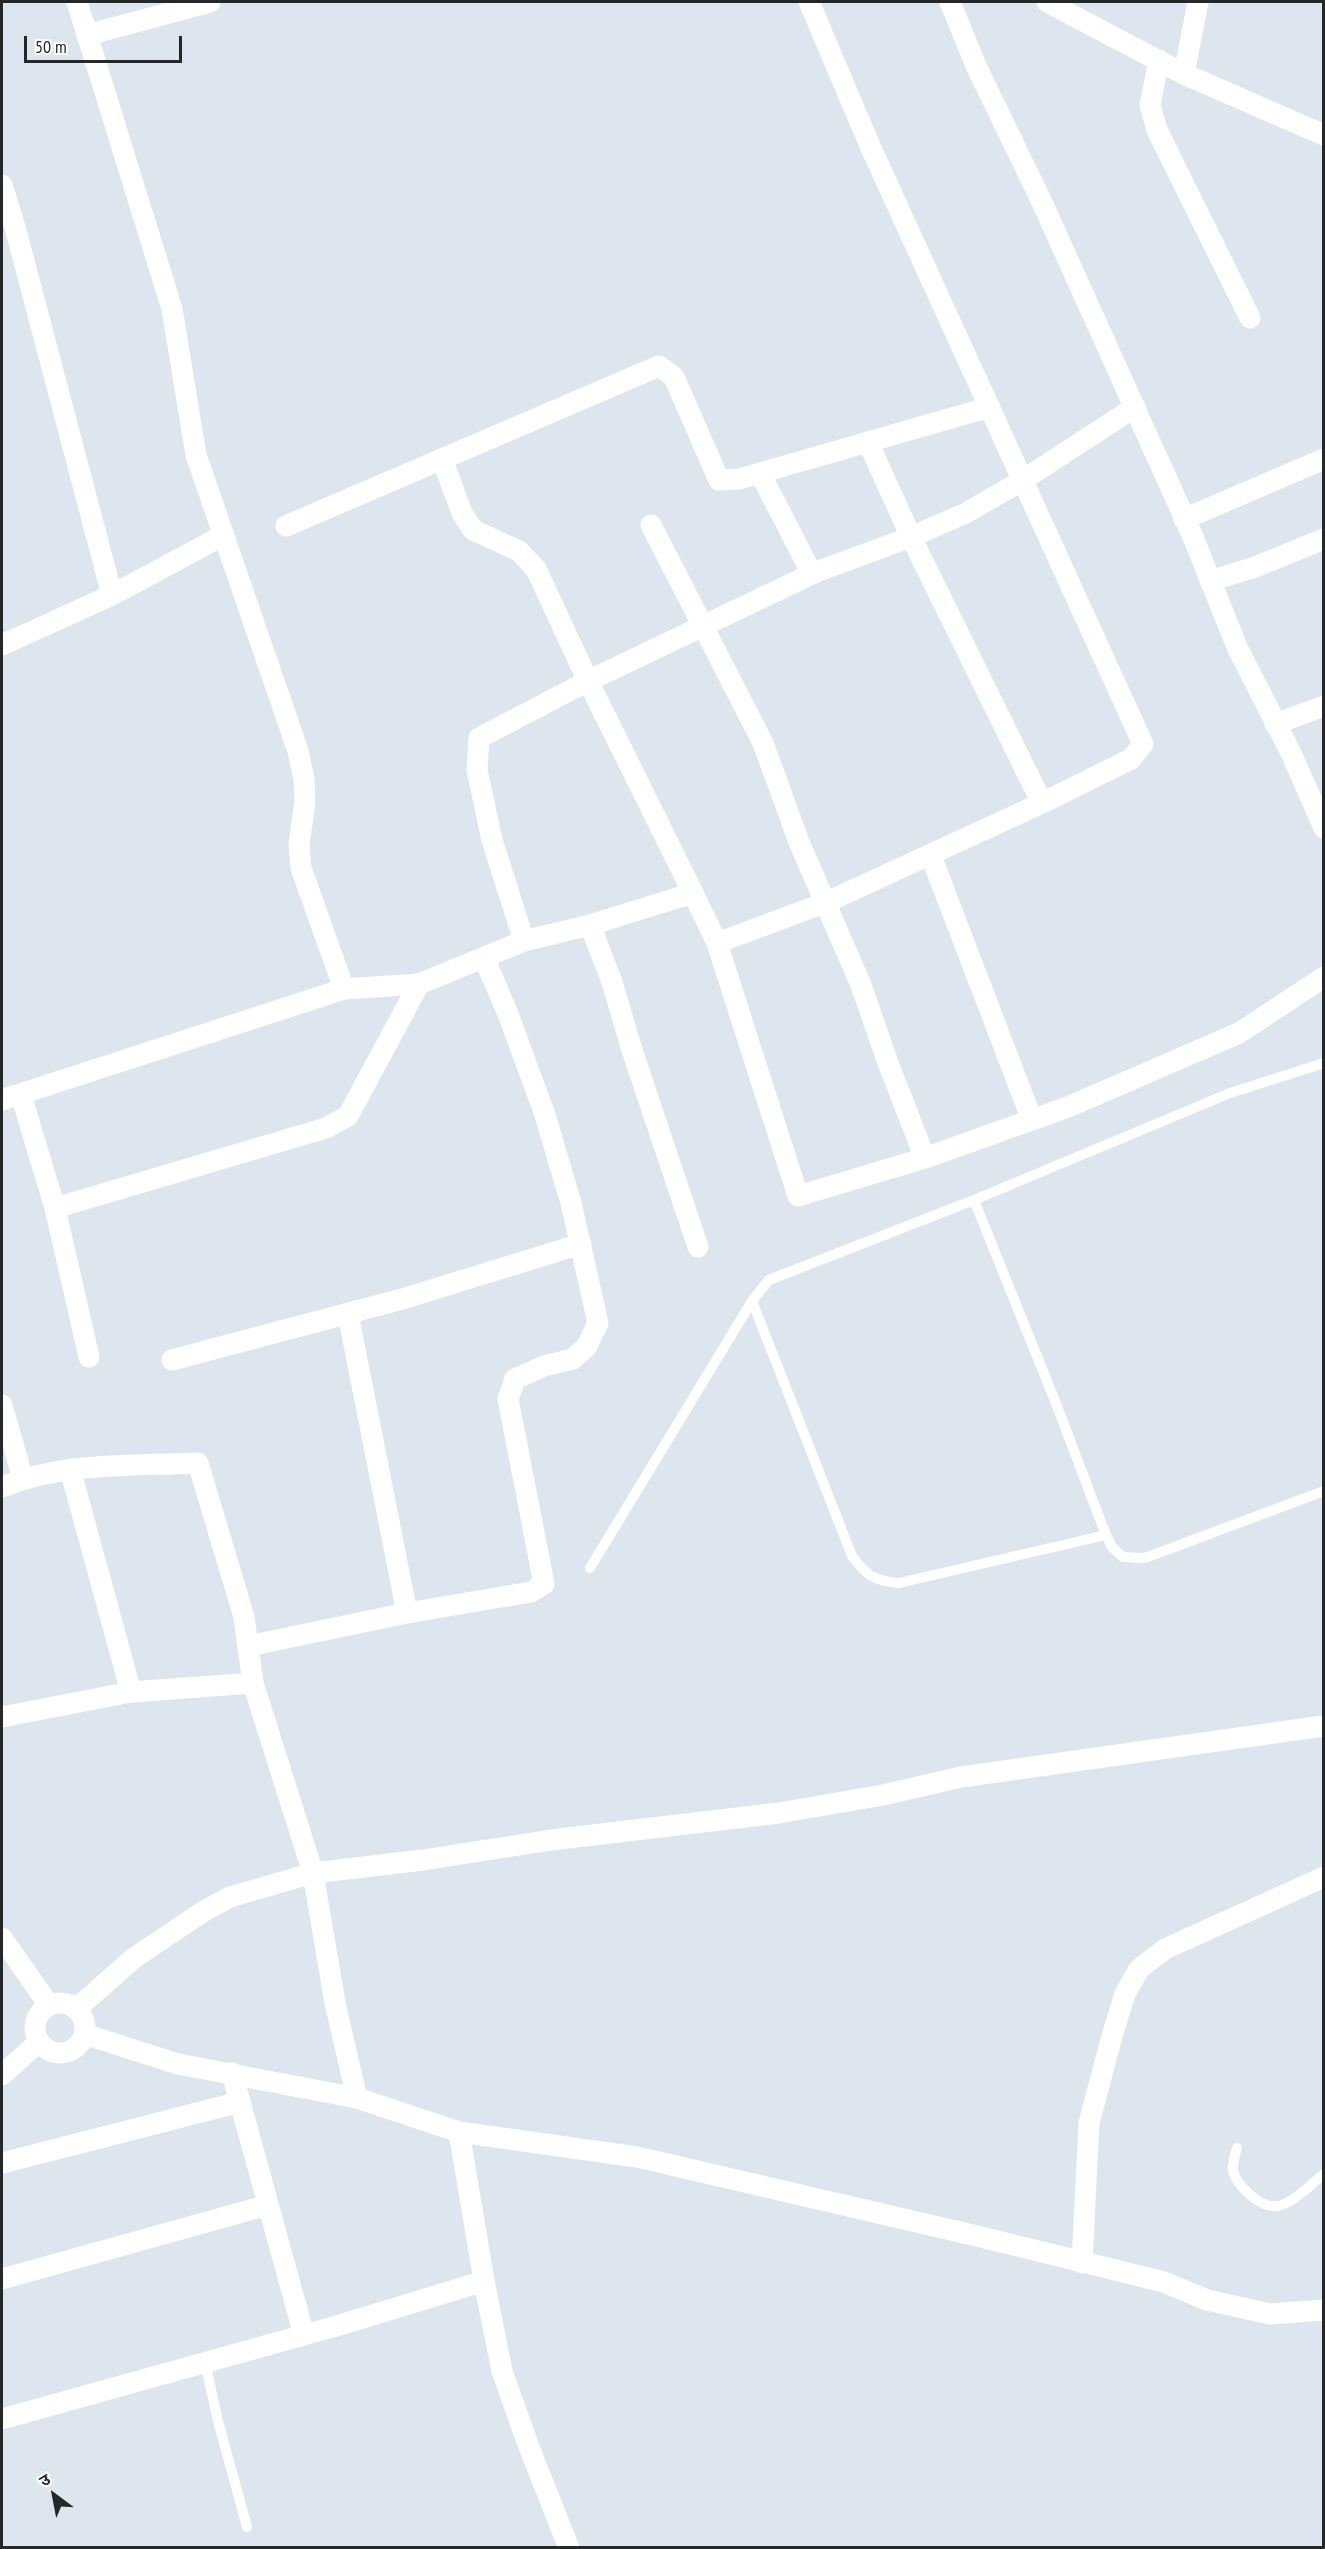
<!DOCTYPE html>
<meta charset="utf-8">
<style>
body{margin:0}
#map{position:relative;width:1325px;height:2549px;overflow:hidden;background:#dde5ef;font-family:"PT Sans Narrow","Noto Sans Devanagari",sans-serif}
canvas{display:block}
.frame{position:absolute;inset:0;border:3px solid #25282b;pointer-events:none}
.north{position:absolute;left:24px;top:2465px;width:60px;height:60px;-webkit-text-stroke:4px #fff;paint-order:stroke;rotate:328deg;font-size:16px;font-weight:700;line-height:24px;text-align:center;color:#25282b}
.north::after{content:'';display:block;margin:auto;width:21px;height:27px;background:#25282b;clip-path:polygon(50% 0,100% 100%,50% 72%,0 100%)}
.scale{position:absolute;left:24px;top:36px;width:158px;height:27px;box-sizing:border-box;border:3px solid #25282b;border-top:0;padding-left:8px;font-size:18px;line-height:21px;white-space:nowrap;color:#25282b;-webkit-text-stroke:4px #fff;paint-order:stroke}
</style>
<div id="map">
<canvas width="1325" height="2549"></canvas>
<div class="frame"></div>
<div class="north">उ</div>
<div class="scale">50 m</div>
</div>
<script>
const ctx = document.querySelector('canvas').getContext('2d');
ctx.lineJoin = 'round';
function strokePath(path, color, width, dash) {
  ctx.strokeStyle = color;
  ctx.lineWidth = width;
  ctx.lineCap = dash ? 'butt' : 'round';
  ctx.setLineDash(dash || []);
  ctx.stroke(path);
}
strokePath(new Path2D(`
 M1324,1063L1230,1093L974,1200L1055,1401L1106,1535L1112,1547L1123,1557L1145,1558L1324,1491
 M752,1301L852,1556C867,1576 874,1581 899,1583L1106,1535
 M590,1568L752,1301L769,1280L974,1200
 M1237,2148C1235,2155 1232,2164 1233,2171C1237,2186 1261,2209 1278,2206C1295,2202 1310,2185 1324,2174
 M205,2362L218,2421L247,2527`), '#fff', 10);
strokePath(new Path2D(`
 M77,2L172,309L196,455L298,751L304,779L305,802L299,844L301,868L344,989
 M950,2L977,68L1041,200L1193,537L1237,647L1292,755L1324,828
 M1047,2L1184,74L1324,135
 M87,35L210,2
 M1159,60L1150,105L1157,130L1250,318
 M1184,74L1198,2
 M2,185L15,227L112,595
 M868,442L911,537L1042,803
 M442,459L462,513L473,530L519,551L536,569L588,681L693,893L717,943L798,1196L925,1158L1068,1107L1239,1033L1324,977
 M760,473L812,574
 M1184,519L1324,459
 M651,525L763,743L799,842L861,985L888,1063L925,1158
 M286,526L659,366L674,377L719,480L739,479L990,407
 M1210,581L1255,567L1324,539
 M2,645L112,595L224,535
 M1275,724L1324,706
 M931,856L1032,1120
 M590,925L612,982L632,1050L698,1247
 M524,941L492,840L477,770L479,738L588,681L816,572L911,537L966,513L1023,480L1135,407
 M717,943L827,902L1042,803L1131,759L1143,744L871,148L809,2
 M21,1095L55,1208L89,1357
 M2,1100L344,989L419,984L524,941L590,925L693,893
 M55,1208L326,1128L348,1116L419,984
 M348,1314L407,1613
 M172,1360L402,1299L581,1244
 M2,1405L23,1479
 M70,1469L131,1692
 M2,1487C64,1462 132,1466 198,1463L244,1617L253,1683L313,1873L335,2003L357,2098
 M248,1646L407,1613L531,1592L544,1584L508,1399L515,1379L544,1366L573,1359L587,1346L598,1323L571,1203L545,1115L508,1014L484,958
 M2,1717L131,1692L253,1683
 M2,1938L49,2005
 M35 2028a25 25 0 1 1 50 0a25 25 0 1 1-50 0Z
 M76,2009L134,1958L204,1911L230,1897L313,1873L423,1860L551,1840L779,1813L883,1795L961,1777L1324,1726
 M84,2034L178,2064L357,2098L459,2132
 M232,2073L304,2335
 M2,2075L39,2042
 M2,2163L240,2102
 M1082,2263L1089,2123L1112,2036L1125,1994L1139,1969L1165,1949L1324,1877
 M2,2279L268,2205
 M2,2419L340,2325L484,2281
 M569,2548L529,2447L502,2371L484,2281L459,2132L637,2157L977,2236L1164,2282L1207,2300L1270,2314L1324,2310`), '#fff', 21);
</script>
